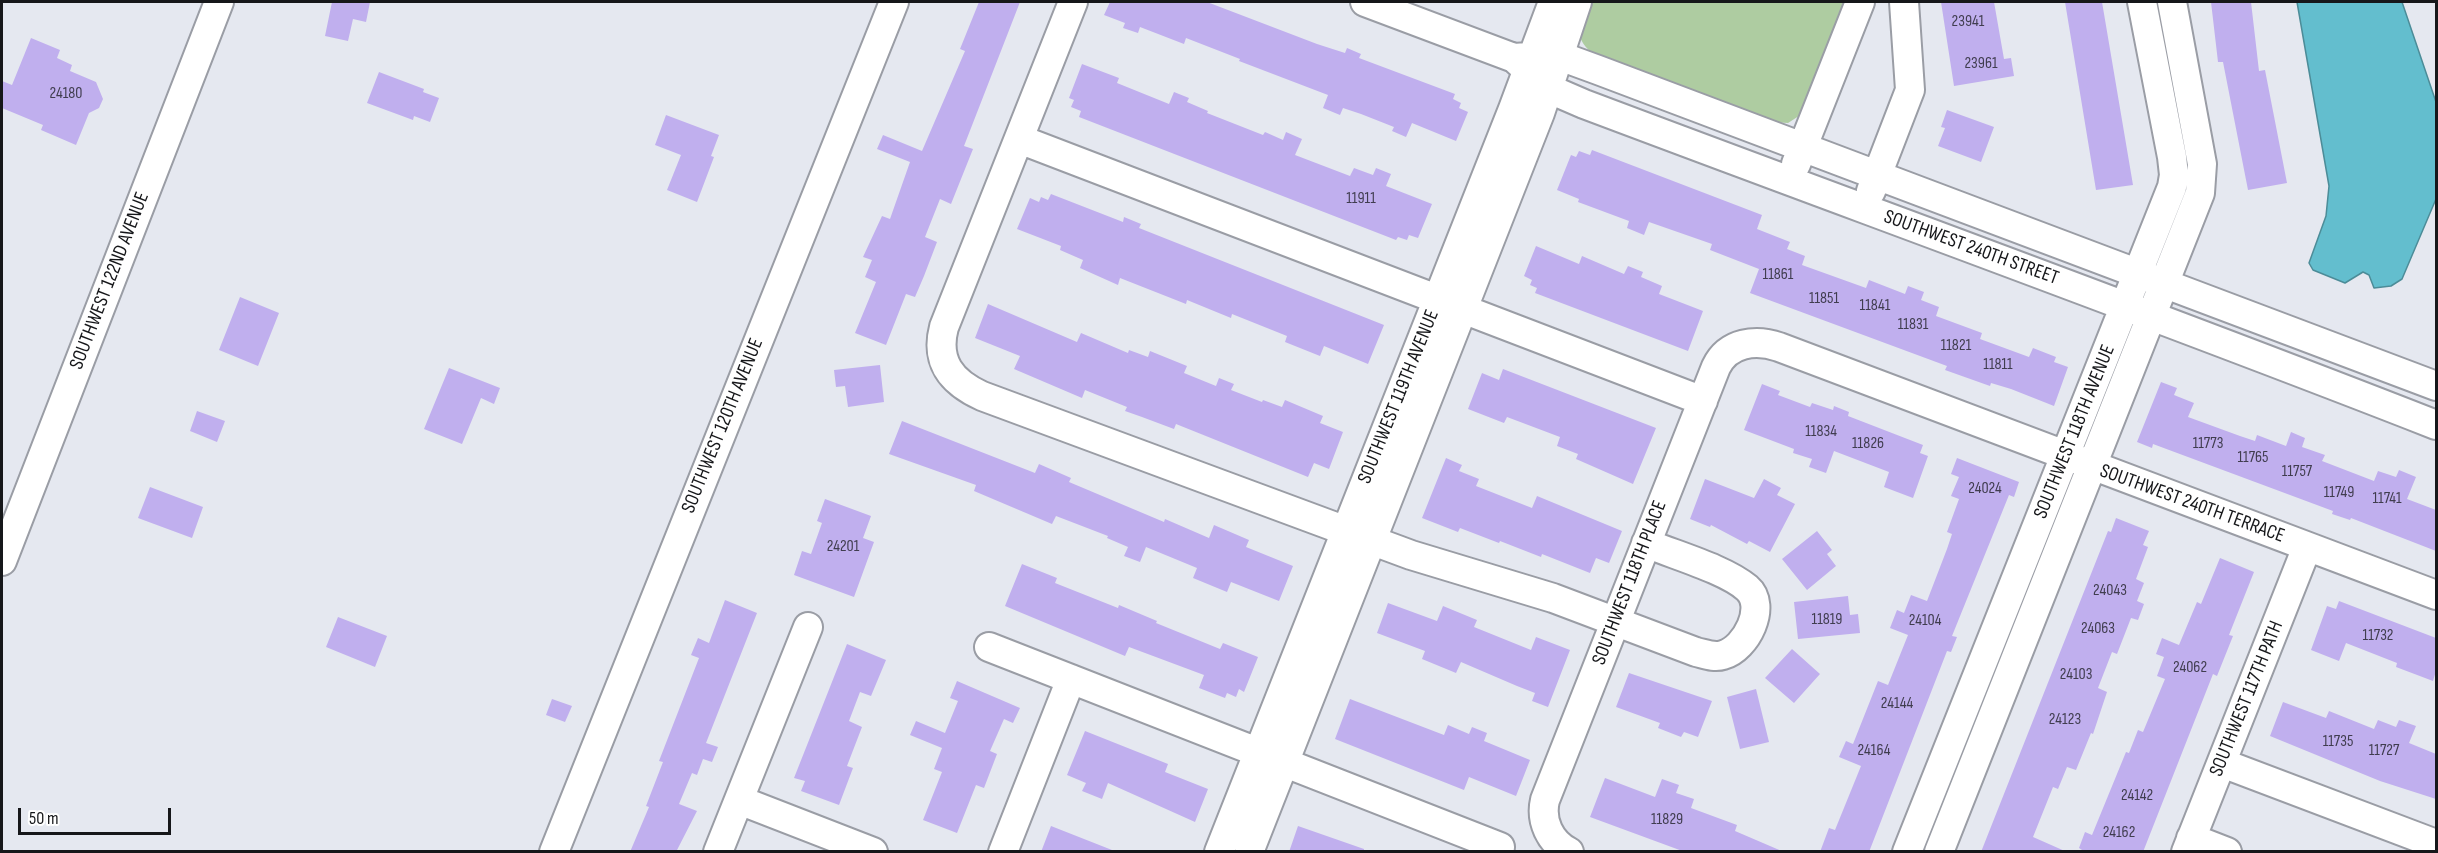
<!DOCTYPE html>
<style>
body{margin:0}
#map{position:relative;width:2438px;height:853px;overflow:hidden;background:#e5e8f0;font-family:"Sofia Sans Condensed",sans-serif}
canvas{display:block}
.frame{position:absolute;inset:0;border:3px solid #16171a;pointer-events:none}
.scale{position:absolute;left:18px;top:808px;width:153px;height:27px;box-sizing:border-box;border:3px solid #16171a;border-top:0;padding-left:8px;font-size:18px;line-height:21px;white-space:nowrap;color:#16171a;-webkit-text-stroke:4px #fff;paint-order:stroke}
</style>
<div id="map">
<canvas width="2438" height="853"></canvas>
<div class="frame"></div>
<div class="scale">50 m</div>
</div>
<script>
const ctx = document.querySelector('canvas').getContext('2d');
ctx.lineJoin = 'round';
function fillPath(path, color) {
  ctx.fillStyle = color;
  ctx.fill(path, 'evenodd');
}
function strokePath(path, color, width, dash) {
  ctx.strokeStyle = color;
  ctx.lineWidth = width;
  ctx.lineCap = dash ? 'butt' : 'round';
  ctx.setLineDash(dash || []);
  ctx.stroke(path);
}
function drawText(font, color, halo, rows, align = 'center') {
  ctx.font = font + ' "Sofia Sans Condensed",sans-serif';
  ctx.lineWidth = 6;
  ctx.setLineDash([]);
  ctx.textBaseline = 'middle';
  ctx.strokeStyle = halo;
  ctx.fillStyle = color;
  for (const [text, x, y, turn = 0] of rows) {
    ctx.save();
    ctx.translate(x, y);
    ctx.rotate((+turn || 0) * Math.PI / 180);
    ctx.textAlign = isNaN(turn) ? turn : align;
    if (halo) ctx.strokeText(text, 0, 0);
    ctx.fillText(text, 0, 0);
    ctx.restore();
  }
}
fillPath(new Path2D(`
 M1584,2H1847L1802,114L1788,123L1773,122L1592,53C1572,35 1580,26 1584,2Z`), '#aecca1');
const water = new Path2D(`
 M2297,2H2402L2436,102V199L2402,279L2391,286L2374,288L2369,275L2363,272L2345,283L2313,270L2309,263L2326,216L2329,186Z`);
fillPath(water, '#63bece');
strokePath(water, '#4c8c98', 1.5);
fillPath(new Path2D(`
 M332,2H370L366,22L353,19L348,41L325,36Z
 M979,2H1020L964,146L973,149L951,204L940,199L925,237L937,242L924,276L915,297L906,294L886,345L855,333L876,282L865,277L872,260L863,257L882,216L890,219L910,162L877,149L883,135L922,151L965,51L960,49Z
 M1110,2H1207L1317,44L1345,53L1347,48L1361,54L1359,58L1455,94L1453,99L1461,103L1459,108L1468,112L1456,141L1412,123L1406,137L1392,131L1394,127L1361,114L1343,108L1340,115L1323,108L1328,95L1239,61L1240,59L1186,38L1184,44L1140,27L1138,33L1123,28L1125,23L1104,15Z
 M1941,2H1994L2004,59L2011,58L2014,76L1954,86Z
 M2065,2H2102L2133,185L2096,190Z
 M2211,2H2251L2259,71L2265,70L2287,183L2248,190L2223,62H2218Z
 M31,38L60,50L57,58L72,65L70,71L96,82L103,99L99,108L89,113L76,145L41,130L43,125L2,108V81L12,85Z
 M1082,64L1119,78L1117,83L1169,104L1174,92L1189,98L1187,102L1208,111L1207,113L1263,135L1265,132L1283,140L1286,132L1302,139L1295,155L1350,176L1354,168L1373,175L1376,168L1391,174L1386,186L1432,204L1418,238L1409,235L1407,240L1398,237L1396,240L1079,117L1081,111L1071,107L1074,100L1069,98Z
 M379,72L424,89L423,92L439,98L430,122L414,116L413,120L367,103Z
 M1947,110L1994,127L1981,162L1938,146L1945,128L1941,127Z
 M666,115L719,135L711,156L714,157L697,202L667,190L681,155L655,145Z
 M1592,150L1762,215L1757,229L1790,242L1787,249L1805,256L1802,265L1866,288L1869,280L1905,294L1908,286L1924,292L1921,300L1939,307L1936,316L1982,333L1980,339L2029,357L2033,348L2056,357L2054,362L2068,367L2054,406L2011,389L1991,383L1990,386L1945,370L1947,366L1750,293L1759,269L1710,250L1712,244L1649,222L1644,235L1627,228L1629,221L1578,202L1579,199L1557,190L1571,155L1576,157L1579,151L1590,155Z
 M1051,194L1123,222L1124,217L1141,224L1139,228L1384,325L1368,364L1324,346L1320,356L1285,342L1287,336L1232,314L1231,318L1187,300L1186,304L1120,278L1118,285L1080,268L1083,260L1060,250L1061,246L1017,229L1030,198L1039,202L1041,197L1048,200Z
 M1536,246L1579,264L1582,256L1624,274L1628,266L1643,272L1641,277L1662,286L1659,294L1703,311L1688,351L1535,293L1537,288L1530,285L1532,280L1524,276Z
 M240,297L279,313L258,366L219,350Z
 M988,304L1077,342L1081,333L1128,353L1129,350L1148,357L1150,351L1187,366L1184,373L1216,386L1219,378L1234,384L1231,390L1262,402L1263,400L1282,407L1285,400L1323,416L1320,423L1343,432L1329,469L1314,463L1308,477L1176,424L1174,429L1142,417L1125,411L1127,407L1085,390L1082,398L1014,369L1020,356L975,338Z
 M880,365L884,402L848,407L845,386L836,387L834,370Z
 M449,368L500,388L494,404L481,398L462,444L424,429Z
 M1503,369L1656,428L1633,484L1576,459L1578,454L1557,446L1560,437L1507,417L1504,423L1468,409L1482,373L1499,380Z
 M2161,382L2177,388L2174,395L2194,403L2188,417L2240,436L2255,441L2257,435L2286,446L2291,432L2305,438L2302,447L2325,455L2322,461L2374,481L2378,471L2396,477L2399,470L2416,477L2407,499L2436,510V551L2351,518L2350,520L2332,514L2333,511L2153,444L2152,448L2137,442Z
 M1762,384L1780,391L1778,395L1810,407L1812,403L1833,410L1834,406L1849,412L1848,416L1923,445L1920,453L1928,456L1913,498L1884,487L1889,472L1834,451L1826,473L1809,467L1812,459L1793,453L1794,449L1744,430Z
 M197,411L225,421L217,442L190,431Z
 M902,421L1035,473L1039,464L1071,478L1069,482L1164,522L1165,519L1209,538L1214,525L1249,540L1246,547L1293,566L1279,601L1231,582L1227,592L1193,578L1197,568L1146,547L1140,562L1124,556L1128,547L1107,538L1108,536L1056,516L1052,524L974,491L976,485L889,454Z
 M1446,458L1462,465L1459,471L1479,479L1476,486L1532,508L1537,496L1622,531L1609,563L1596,558L1590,573L1542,554L1541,557L1500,541L1499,543L1460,528L1458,532L1422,518Z
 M1957,458L2019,482L2014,497L2009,495L1952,636L1957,637L1951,652L1947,651L1869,852H1820L1829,828L1835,830L1861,766L1839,757L1846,741L1853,744L1878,681L1888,685L1908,635L1890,628L1897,610L1904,613L1911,595L1927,601L1947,549L1952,534L1947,532L1959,499L1951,496L1959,477L1951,474Z
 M1705,479L1754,498L1764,479L1781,488L1777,495L1795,504L1770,552L1749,541L1747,544L1711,525L1710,527L1690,519Z
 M150,487L203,507L192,538L138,518Z
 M825,499L871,516L863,538L874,542L854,597L794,575L802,551L811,554L822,523L817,521Z
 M2116,518L2149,531L2143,545L2148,547L2136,579L2144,583L2137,601L2144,604L2138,620L2131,618L2117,654L2112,652L2098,688L2107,692L2093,734L2091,733L2076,770L2067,767L2058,789L2053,787L2033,837L2067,852H1981L2108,531L2111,532Z
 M1817,531L1832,550L1827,554L1836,566L1807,590L1782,559Z
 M2220,558L2254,572L2229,635L2233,636L2217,676L2213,674L2143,852H2085L2079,848L2085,832L2092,835L2126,752L2129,753L2138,730L2143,732L2165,679L2157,676L2164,657L2156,654L2162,638L2179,645L2197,602L2201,604Z
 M1022,564L1057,578L1055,583L1118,608L1119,605L1157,621L1156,623L1220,649L1223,643L1258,657L1244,692L1239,689L1236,697L1227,693L1225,698L1199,688L1204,675L1129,647L1125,656L1005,606Z
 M1848,596L1850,615L1858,614L1860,633L1798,639L1794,602Z
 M725,600L757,613L706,743L718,747L712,762L703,759L697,775L692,773L679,804L697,811L676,852H630L649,807L646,806L663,762L659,761L699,658L691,655L698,638L709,643Z
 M2339,601L2436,638V671L2433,681L2396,667L2397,663L2346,643L2339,661L2311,650L2327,606L2336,609Z
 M1388,603L1437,621L1443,606L1477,620L1474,627L1531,650L1536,637L1570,650L1548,707L1532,701L1535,693L1517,686L1461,662L1456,673L1422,659L1425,651L1377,633Z
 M338,617L387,636L375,667L326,647Z
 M847,644L886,660L871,696L860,692L849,721L862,727L847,766L853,768L839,805L801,791L805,781L794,778Z
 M1792,649L1820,674L1794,703L1765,678Z
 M1629,673L1712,701L1698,737L1684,732L1681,737L1658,728L1660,723L1616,707Z
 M957,681L1020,708L1013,723L1004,719L990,751L997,754L984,788L976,785L957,833L923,820L942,772L934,769L942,748L910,735L916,721L945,733L958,701L950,698Z
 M1756,689L1769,742L1740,749L1727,697Z
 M552,699L572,706L565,722L546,715Z
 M1350,699L1444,735L1448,725L1469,734L1472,727L1487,733L1484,741L1530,760L1516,796L1469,777L1464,790L1335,739Z
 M2283,702L2326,718L2329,711L2374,729L2378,720L2396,727L2399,720L2416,726L2409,743L2436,754V799L2380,781L2270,736Z
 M1085,731L1168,764L1165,772L1208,789L1195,822L1108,783L1102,799L1082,791L1086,783L1067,775Z
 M1605,778L1655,797L1662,779L1679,785L1676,793L1694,799L1691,808L1737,825L1735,831L1784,852H1685L1590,817Z
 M1051,826L1112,850V852H1041Z
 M1298,826L1364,849V852H1289Z`), '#c0afee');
const minor = new Path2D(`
 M1073,2L944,327C935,361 951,382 982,396L1411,555L1553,598L1696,652C1705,654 1714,658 1723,655C1746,649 1768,606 1747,588C1725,569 1674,555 1646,543
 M1365,2L1514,58L1547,88L1584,104C1868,211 2153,314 2436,425
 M1514,58L1557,55L1598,70L2436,386
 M1019,139L1703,401
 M1796,164L1860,2
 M1871,191L1910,90L1904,2
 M2,561L219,2
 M989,647L1500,847
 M2222,763L2436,844
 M739,800L873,852
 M2191,838L2227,852
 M554,852L894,2
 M718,852L808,627
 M1003,852L1071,679
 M1219,852L1513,109L1553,2
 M1249,852L1540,113L1577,2
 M1569,852C1550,842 1540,821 1545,800L1716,367C1728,342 1756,339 1779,347L2436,595
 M1907,852L2172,187L2174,175L2172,157L2142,2
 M1939,852L2200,193L2202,164L2172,2
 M2186,852L2307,547`);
strokePath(minor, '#9a9da5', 32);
strokePath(minor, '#fff', 28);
drawText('16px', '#403d4f', null, [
 ["23941",1968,22],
 ["23961",1981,64],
 ["24180",66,94],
 ["11911",1361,199],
 ["11861",1778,275],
 ["11851",1824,299],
 ["11841",1875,306],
 ["11831",1913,325],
 ["11821",1956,346],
 ["11811",1998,365],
 ["11834",1821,432],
 ["11826",1868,444],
 ["11773",2208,444],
 ["11765",2253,458],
 ["11757",2297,472],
 ["24024",1985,489],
 ["11749",2339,493],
 ["11741",2387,499],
 ["24201",843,547],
 ["24043",2110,591],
 ["11819",1827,620],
 ["24104",1925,621],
 ["24063",2098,629],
 ["11732",2378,636],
 ["24062",2190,668],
 ["24103",2076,675],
 ["24144",1897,704],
 ["24123",2065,720],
 ["11735",2338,742],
 ["24164",1874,751],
 ["11727",2384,751],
 ["24142",2137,796],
 ["11829",1667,820],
 ["24162",2119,833]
]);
drawText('20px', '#16171a', '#fff', [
 ["SOUTHWEST 240TH STREET",1971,248,20],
 ["SOUTHWEST 122ND AVENUE",110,281,-69],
 ["SOUTHWEST 119TH AVENUE",1399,397,-68],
 ["SOUTHWEST 120TH AVENUE",723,426,-68],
 ["SOUTHWEST 118TH AVENUE",2075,432,-68],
 ["SOUTHWEST 240TH TERRACE",2192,504,20],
 ["SOUTHWEST 118TH PLACE",1630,583,-69],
 ["SOUTHWEST 117TH PATH",2247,699,-68]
]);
</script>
